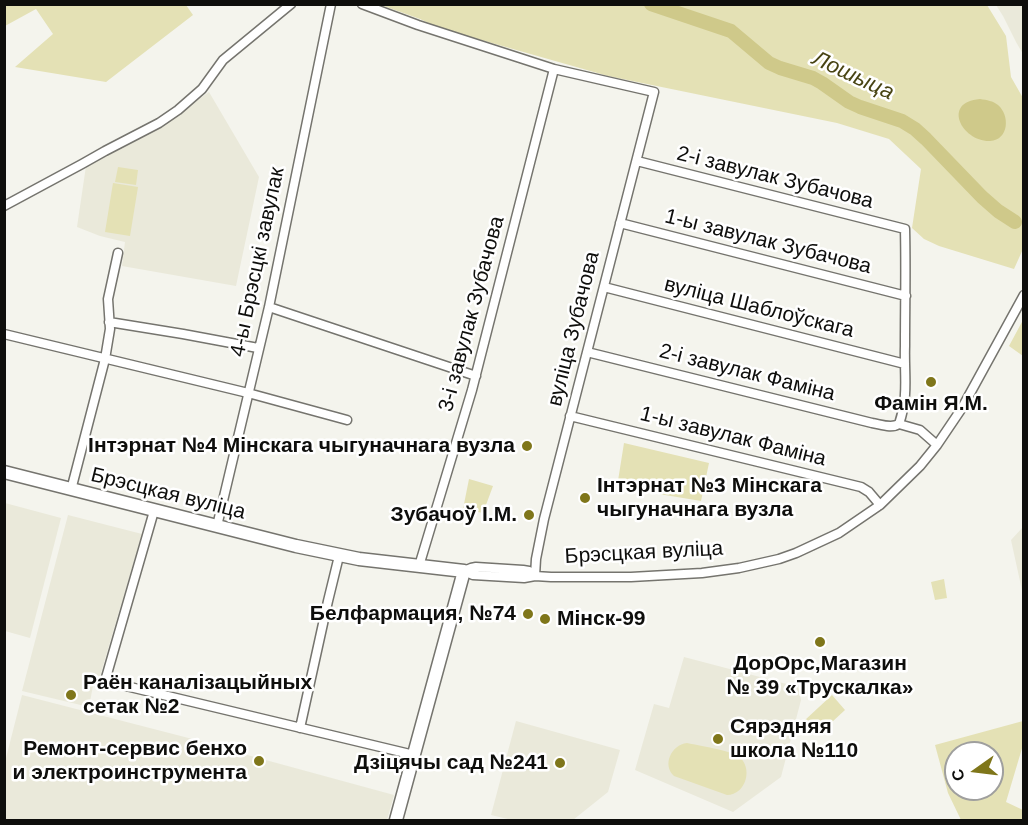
<!DOCTYPE html>
<meta charset="utf-8">
<style>
body{margin:0}
#map{position:relative;width:1028px;height:825px;overflow:hidden;background:#f4f4ed;font-family:Helvetica,sans-serif}
canvas{display:block}
.frame{position:absolute;inset:0;border:6px solid #0e0e0c;pointer-events:none}
.north{position:absolute;left:944px;top:741px;width:60px;height:60px;box-sizing:border-box;background:#fff;border:2px solid #9f9f9e;border-radius:50%;rotate:256deg;font-size:16px;font-weight:700;line-height:24px;text-align:center;color:#0e0e0c}
.north::after{content:'';display:block;margin:auto;width:21px;height:27px;background:#7f761a;clip-path:polygon(50% 0,100% 100%,50% 72%,0 100%)}
</style>
<div id="map">
<canvas width="1028" height="825"></canvas>
<div class="frame"></div>
<div class="north">С</div>
</div>
<script>
const ctx = document.querySelector('canvas').getContext('2d');
ctx.lineJoin = 'round';
function fillPath(path, color) {
  ctx.fillStyle = color;
  ctx.fill(path, 'evenodd');
}
function strokePath(path, color, width, dash) {
  ctx.strokeStyle = color;
  ctx.lineWidth = width;
  ctx.lineCap = dash ? 'butt' : 'round';
  ctx.setLineDash(dash || []);
  ctx.stroke(path);
}
function drawText(font, color, halo, rows, align = 'center') {
  ctx.font = font + ' Helvetica,sans-serif';
  ctx.lineWidth = 5;
  ctx.setLineDash([]);
  ctx.textBaseline = 'middle';
  ctx.strokeStyle = halo;
  ctx.fillStyle = color;
  for (const [text, x, y, turn = 0] of rows) {
    ctx.save();
    ctx.translate(x, y);
    ctx.rotate((+turn || 0) * Math.PI / 180);
    ctx.textAlign = isNaN(turn) ? turn : align;
    if (halo) ctx.strokeText(text, 0, 0);
    ctx.fillText(text, 0, 0);
    ctx.restore();
  }
}
fillPath(new Path2D(`
 M996,5H1023V54L1016,42L1003,16Z
 M209,92L259,177L236,286L122,266L125,242L100,236L77,227L86,166L135,139L161,126Z
 M5,503L61,518L30,638L5,631Z
 M68,515L142,534L100,676L95,675L89,707L22,691Z
 M1023,527V595L1011,540Z
 M684,657L798,687L801,700L781,777L733,812L635,770L654,704L669,708Z
 M22,695L204,742L251,756L394,795L387,820H5V762Z
 M516,721L620,750L608,792L573,820H512L491,815Z`), '#eae9da');
fillPath(new Path2D(`
 M4,5H186L193,15L106,82L15,67L53,34L36,9L5,26Z
 M381,5H987L1006,36L1011,77L1023,98V249L1014,269L939,246L924,239L912,228L921,169L889,139L837,123L608,76L439,28L420,19Z
 M118,167L138,170L136,185L115,182Z
 M113,183L138,187L130,236L105,232Z
 M1023,320V356L1009,346Z
 M624,443L709,463L701,501L617,487Z
 M469,479L493,486L483,513L463,509Z
 M944,579L947,598L935,600L931,582Z
 M832,695L845,710L818,735L805,720Z
 M1023,721V745L1006,802L1023,810V820H961L948,793L935,745ZM956,753H992V789H956Z
 M687,743C697,745 732,751 738,756C754,767 746,795 727,795L674,776C662,765 671,745 687,743Z`), '#e4e1b5');
fillPath(new Path2D(`
 M980,99C987,100 993,101 998,105C1010,115 1009,140 990,141C962,142 941,102 980,99Z`), '#cfc98a');
strokePath(new Path2D(`
 M651,4L731,31L769,63L780,68L813,78L822,83L849,102L860,107L902,121L915,129L926,139L982,197L998,211L1015,222`), '#cfc98a', 14);
const street = new Path2D(`
 M362,4L418,25L554,69L654,92L544,519L536,559L535,576
 M637,161L905,229C906,268 905,307 905,346C904,375 909,395 899,424L920,430L937,445
 M4,206L82,164L105,151L159,123L178,110L202,89L223,60L291,4
 M620,223L906,296
 M604,287L905,364
 M269,307L476,376
 M109,322L183,334L258,348
 M4,334L248,393L347,420
 M587,352L872,423C880,424 891,429 899,424
 M570,416L861,487L869,492L880,505
 M71,490L105,359L110,329L108,299L118,253
 M154,511L105,681L414,755
 M217,526L269,307L331,4
 M419,566L472,390L554,69
 M464,571L473,575L524,578L535,576L551,577H631L702,573L739,568L779,559L796,553L839,533L880,505L920,466L937,445L962,408L1024,295
 M464,571L471,568L476,567L523,570L529,571L535,576
 M300,728L328,601L339,556`);
const secondary = new Path2D(`
 M4,472L296,546L359,559L464,571L396,820`);
strokePath(street, '#75746e', 11);
strokePath(secondary, '#75746e', 15);
strokePath(street, '#fff', 8);
strokePath(secondary, '#fff', 12);
for (const [x, y, r, color] of [
 [931,382,6,"#7f761a"],
 [527,446,6,"#7f761a"],
 [585,498,6,"#7f761a"],
 [529,515,6,"#7f761a"],
 [528,614,6,"#7f761a"],
 [545,619,6,"#7f761a"],
 [820,642,6,"#7f761a"],
 [71,695,6,"#7f761a"],
 [718,739,6,"#7f761a"],
 [259,761,6,"#7f761a"],
 [560,763,6,"#7f761a"]
]) {
  const dot = new Path2D();
  dot.arc(x, y, r, 0, 2 * Math.PI);
  ctx.fillStyle = color;
  ctx.fill(dot);
  strokePath(dot, '#fff', 2);
}
drawText('21px', '#0e0e0c', '#fff', [
 ["2-і завулак Зубачова",775,178,14],
 ["1-ы завулак Зубачова",768,242,14],
 ["4-ы Брэсцкі завулак",258,262,-78],
 ["вуліца Шаблоўскага",759,308,14],
 ["3-і завулак Зубачова",472,314,-75],
 ["вуліца Зубачова",574,329,-76],
 ["2-і завулак Фаміна",747,373,14],
 ["1-ы завулак Фаміна",733,437,14],
 ["Брэсцкая вуліца",168,494,14],
 ["Брэсцкая вуліца",644,553,-3]
]);
drawText('bold 21px', '#0e0e0c', '#fff', [
 ["Фамін Я.М.",931,404,"center"],
 ["Інтэрнат №4 Мінскага чыгуначнага вузла",515,446],
 ["Інтэрнат №3 Мінскага",597,486,"left"],
 ["чыгуначнага вузла",597,510,"left"],
 ["Зубачоў І.М.",517,515],
 ["Белфармация, №74",516,614],
 ["Мінск-99",557,619,"left"],
 ["ДорОрс,Магазин",820,664,"center"],
 ["№ 39 «Трускалка»",820,688,"center"],
 ["Раён каналізацыйных",83,683,"left"],
 ["сетак №2",83,707,"left"],
 ["Сярэдняя",730,727,"left"],
 ["школа №110",730,751,"left"],
 ["Ремонт-сервис бенхо",247,749],
 ["и электроинструмента",247,773],
 ["Дзіцячы сад №241",548,763]
], 'right');
drawText('italic 22px', '#484413', '#fff', [
 ["Лошыца",853,76,25]
]);
</script>
